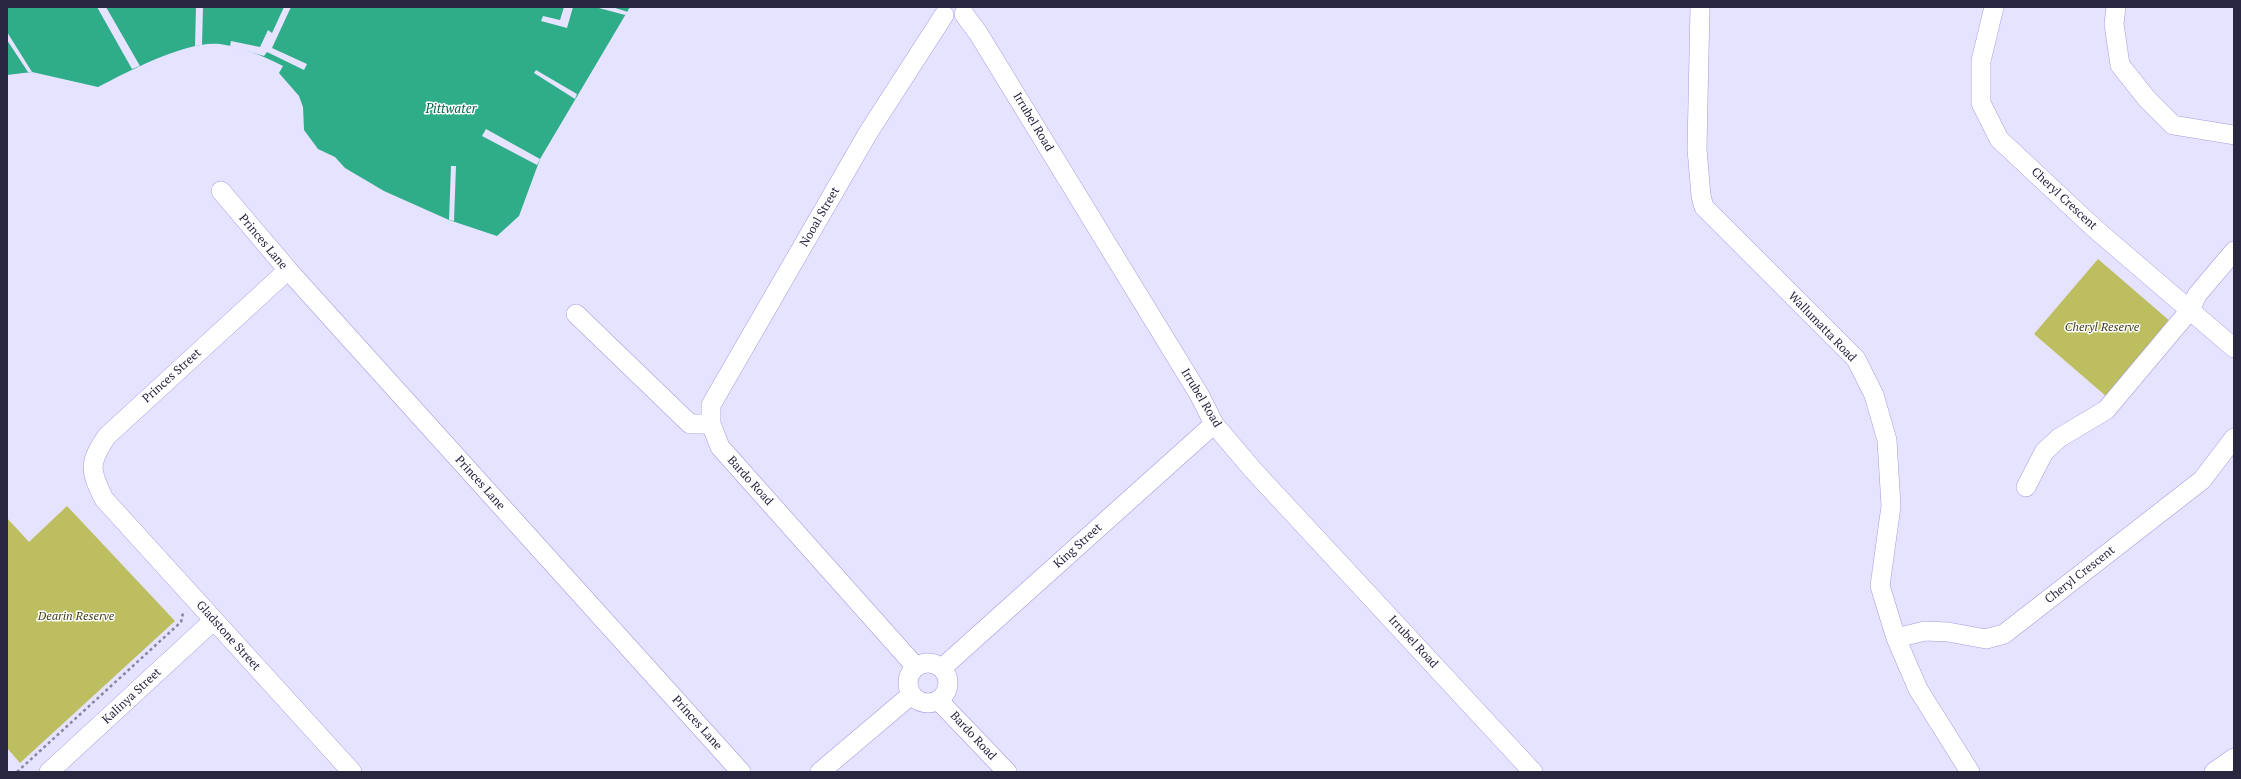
<!DOCTYPE html>
<style>
body{margin:0}
#map{position:relative;width:2241px;height:779px;overflow:hidden;background:#e5e3ff;font-family:"PT Serif",serif}
canvas{display:block}
.frame{position:absolute;inset:0;border:8px solid #292640;pointer-events:none}
</style>
<div id="map">
<canvas width="2241" height="779"></canvas>
<div class="frame"></div>
</div>
<script>
const ctx = document.querySelector('canvas').getContext('2d');
ctx.lineJoin = 'round';
function fillPath(path, color) {
  ctx.fillStyle = color;
  ctx.fill(path, 'evenodd');
}
function strokePath(path, color, width, dash) {
  ctx.strokeStyle = color;
  ctx.lineWidth = width;
  ctx.lineCap = dash ? 'butt' : 'round';
  ctx.setLineDash(dash || []);
  ctx.stroke(path);
}
function drawText(font, color, halo, rows, align = 'center') {
  ctx.font = font + ' "PT Serif",serif';
  ctx.lineWidth = 3;
  ctx.setLineDash([]);
  ctx.textBaseline = 'middle';
  ctx.strokeStyle = halo;
  ctx.fillStyle = color;
  for (const [text, x, y, turn = 0] of rows) {
    ctx.save();
    ctx.translate(x, y);
    ctx.rotate((+turn || 0) * Math.PI / 180);
    ctx.textAlign = isNaN(turn) ? turn : align;
    if (halo) ctx.strokeText(text, 0, 0);
    ctx.fillText(text, 0, 0);
    ctx.restore();
  }
}
fillPath(new Path2D(`
 M2098,259L2171,322L2107,397L2034,334Z
 M67,506L175,621L20,763L7,748V518L29,542Z`), '#bdbe60');
fillPath(new Path2D(`
 M7,7H630L540,159L519,216L497,236L449,220L384,191L345,168L335,157L318,149L304,130L303,107L299,96L279,73L283,66C263,56 243,47 220,44C187,40 127,72 98,87L32,72L7,75Z`), '#2fac88');
fillPath(new Path2D(`
 M97,7H106L140,66L132,69Z
 M196,7H203L202,45L195,46Z
 M284,7H291L272,48L307,64L304,70L267,52L264,56L230,46L231,41L260,47L268,30L272,33Z
 M564,7H573L567,28L541,21L543,16L560,20Z
 M595,7H612L628,12L625,15Z
 M7,32L32,72H28L7,40Z
 M536,70L577,94L575,99L534,73Z
 M486,129L540,159L537,165L482,136Z
 M451,166H456L454,221L449,220Z`), '#e5e3ff');
const minor = new Path2D(`
 M1700,7L1697,149L1701,196L1704,207L1856,359L1874,395L1887,440L1891,506L1880,586L1896,638L1918,689L1970,772
 M1994,7L1981,61V103L1999,139L2093,227L2234,348
 M2116,7L2114,24L2120,65L2147,99L2173,125L2234,135
 M964,14L978,33L1200,396L1214,424L1253,470L1533,772
 M221,191L288,270L741,772
 M288,270L107,436C89,463 89,469 104,499L352,772
 M576,314L690,424H711
 M2026,487L2044,452L2059,438L2106,410L2190,310L2197,295L2234,251
 M1896,638L1925,631L1948,632L1986,639L2004,634L2202,480L2234,438
 M908 683a20 20 0 1 1 40 0a20 20 0 1 1-40 0Z
 M916,667L720,447L711,424V405L868,133L944,15
 M942,668L1214,424
 M939,701L1007,772
 M49,772L214,620
 M820,772L911,695
 M2214,772L2234,758`);
strokePath(minor, '#a49cdf', 20);
strokePath(new Path2D(`
 M17,772L181,622L183,613`), '#8986a2', 2.5, [3, 3]);
strokePath(minor, '#fff', 19);
drawText('12px', '#292640', '#fff', [
 ["Irrubel Road",1033,122,59],
 ["Cheryl Crescent",2064,199,43],
 ["Nooal Street",820,217,-60],
 ["Princes Lane",263,242,50],
 ["Wallumatta Road",1822,327,46],
 ["Princes Street",172,376,-42],
 ["Irrubel Road",1201,398,59],
 ["Bardo Road",750,481,48],
 ["Princes Lane",480,483,48],
 ["King Street",1078,546,-42],
 ["Cheryl Crescent",2080,575,-38],
 ["Gladstone Street",228,636,48],
 ["Irrubel Road",1413,642,47],
 ["Kalinya Street",132,696,-43],
 ["Princes Lane",697,723,48],
 ["Bardo Road",973,736,47]
]);
drawText('italic 12px', '#424219', '#fff', [
 ["Cheryl Reserve",2102,328],
 ["Dearin Reserve",76,617]
]);
drawText('italic 13px', '#03664e', '#fff', [
 ["Pittwater",451,109]
]);
</script>
